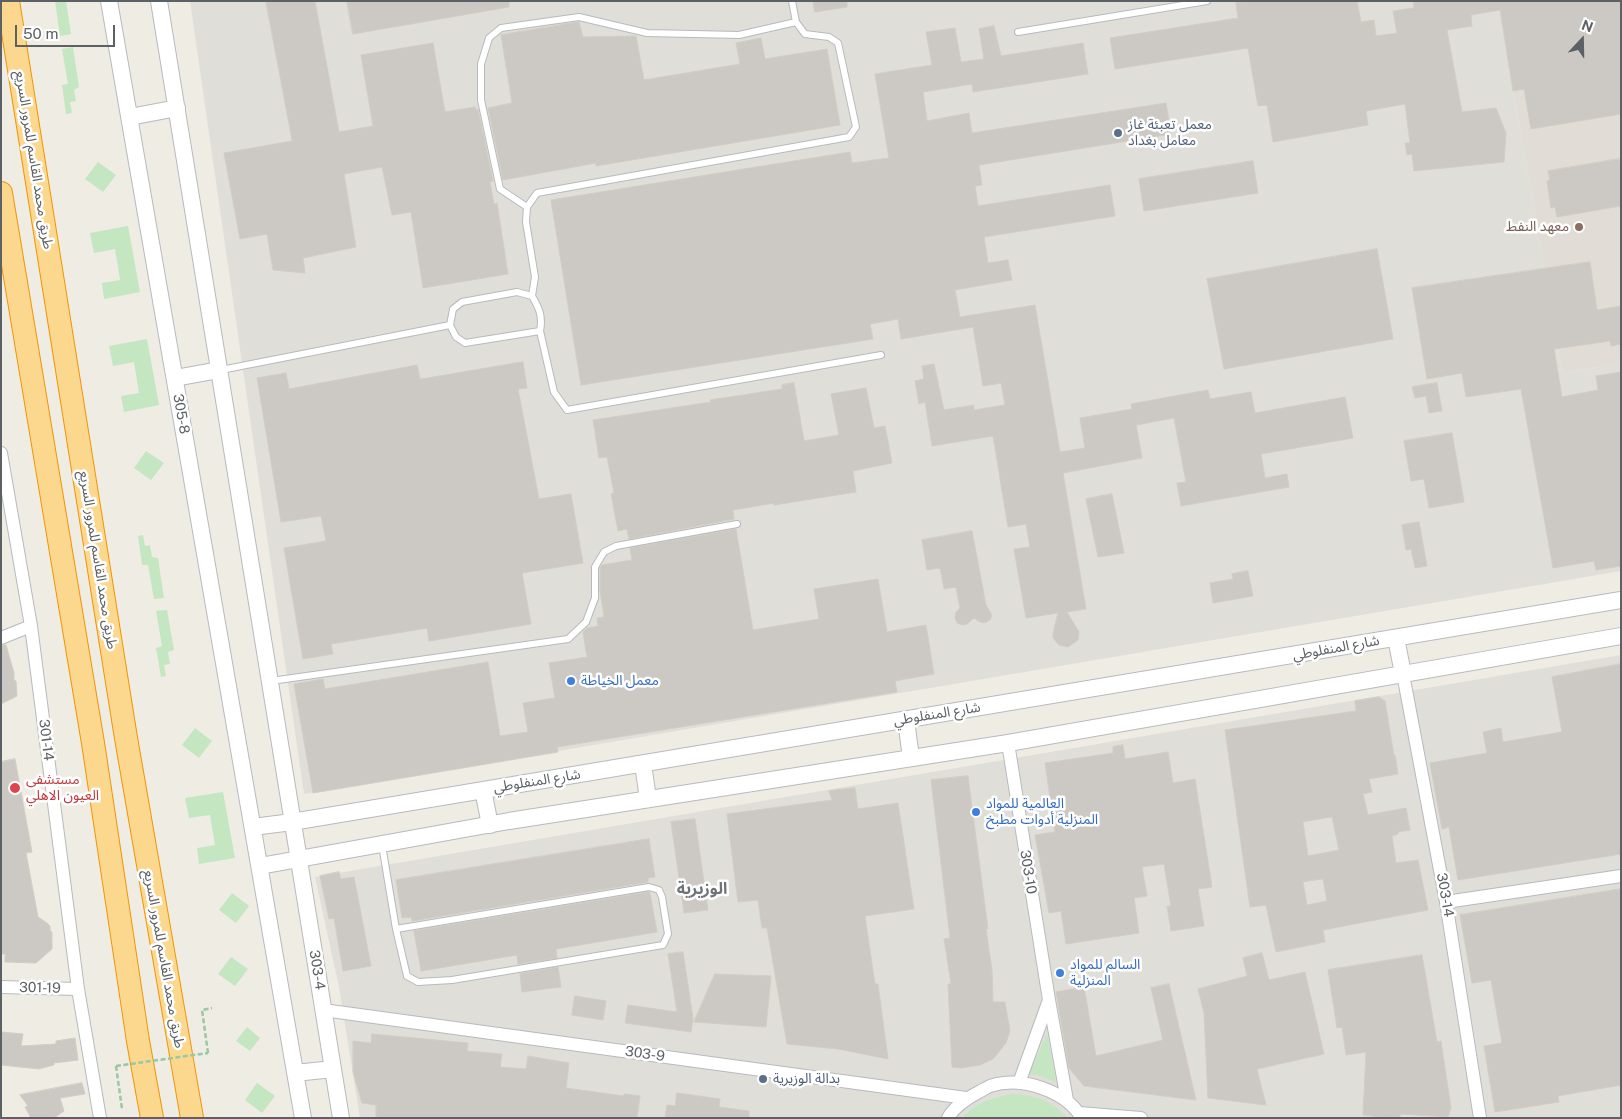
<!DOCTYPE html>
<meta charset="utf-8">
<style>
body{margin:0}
#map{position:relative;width:1622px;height:1119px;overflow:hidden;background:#efece4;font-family:"Public Sans",sans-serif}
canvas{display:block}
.frame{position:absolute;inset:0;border:2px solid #5c6165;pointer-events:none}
.north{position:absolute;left:1557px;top:15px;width:50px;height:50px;-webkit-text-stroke:4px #fff;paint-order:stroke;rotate:21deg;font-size:14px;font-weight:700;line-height:20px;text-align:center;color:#5c6165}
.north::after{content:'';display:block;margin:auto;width:18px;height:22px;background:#5c6165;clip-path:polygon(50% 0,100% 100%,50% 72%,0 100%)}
.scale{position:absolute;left:15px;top:25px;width:100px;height:22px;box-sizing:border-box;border:2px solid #5c6165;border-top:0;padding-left:6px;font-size:15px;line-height:18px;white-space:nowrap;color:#5c6165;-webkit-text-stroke:4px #fff;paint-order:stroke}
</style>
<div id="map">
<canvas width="1622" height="1119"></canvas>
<div class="frame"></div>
<div class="north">N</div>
<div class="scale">50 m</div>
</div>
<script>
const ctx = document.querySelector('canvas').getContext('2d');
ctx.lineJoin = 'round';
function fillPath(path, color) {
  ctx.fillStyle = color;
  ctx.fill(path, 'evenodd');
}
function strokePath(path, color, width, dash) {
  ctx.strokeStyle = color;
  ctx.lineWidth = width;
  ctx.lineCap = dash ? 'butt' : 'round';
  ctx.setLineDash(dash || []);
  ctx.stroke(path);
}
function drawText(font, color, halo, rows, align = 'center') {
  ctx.font = font + ' "Public Sans","Noto Sans Arabic",sans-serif';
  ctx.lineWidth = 5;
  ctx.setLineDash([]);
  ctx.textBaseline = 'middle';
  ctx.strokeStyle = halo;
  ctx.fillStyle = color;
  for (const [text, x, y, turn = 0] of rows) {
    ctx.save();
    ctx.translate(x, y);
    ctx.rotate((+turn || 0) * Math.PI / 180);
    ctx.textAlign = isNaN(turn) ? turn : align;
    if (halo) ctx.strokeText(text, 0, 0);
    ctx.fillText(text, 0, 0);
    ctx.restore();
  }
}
fillPath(new Path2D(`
 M190,1H1498L1562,373L1621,363V571L304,794Z
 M1621,655V1118H360L339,987L315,877Z`), '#e0ded9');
fillPath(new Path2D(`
 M1498,1H1621V363L1562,373Z`), '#e1ddd6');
fillPath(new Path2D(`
 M55,1H66L71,34L60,36Z
 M73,47L79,87L74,90L76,101L70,102L72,113L66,114L62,85L68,84L62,49Z
 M98,162L116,175L103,192L85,179Z
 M128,226L140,292L104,299L102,283L120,280L115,249L94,253L90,233Z
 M147,339L159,405L124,412L121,396L139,393L134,362L113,366L109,346Z
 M146,451L164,463L151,480L134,468Z
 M143,535L145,546L150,545L152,557L158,558L164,598L154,599L148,565H142L138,536Z
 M167,610L174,650L168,652L170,664L164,665L166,676L161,677L156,648L162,646L156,611Z
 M195,728L212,741L199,758L182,745Z
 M223,792L235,858L199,864L197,848L215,845L210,815L189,818L185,798Z
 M232,893L249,906L236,923L219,910Z
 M231,957L248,969L235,986L218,974Z
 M247,1027L260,1038L250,1051L236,1041Z
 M1047,1034L1056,1082L1038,1075H1029Z
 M257,1083L275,1096L262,1113L245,1100Z
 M1012,1094C1038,1096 1049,1099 1068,1118H963C975,1102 993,1098 1012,1094Z`), '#c4e6c1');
const building = new Path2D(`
 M266,1H315L339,132L373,126L361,55L433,43L445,112L475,107L476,110L478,109L493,181L490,182L494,204L497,203L508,274L423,288L411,212L392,215L382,167L344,174L356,247L303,258L305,273L273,270L267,234L240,239L224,153L292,141Z
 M347,1H509V7L353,34Z
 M813,1H847V7L815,12Z
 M1249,1H1357L1361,22L1374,20L1376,36L1397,33L1393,11L1414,8L1413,1H1621V114L1531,129L1524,89L1513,91L1500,10L1471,15L1472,26L1447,30L1462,112L1496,108L1506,133L1504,162L1414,171L1412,154L1407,155L1405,143H1410L1405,104L1366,111L1368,125L1273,142L1267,105L1258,106L1248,48L1115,69L1110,38L1238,18L1236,3Z
 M579,22L583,37L636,36L644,80L740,64L736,43L761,38L765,59L827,49L840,125L596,166V163L503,180L488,108L512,103L501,35Z
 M994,26L1001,56L1083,43L1088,74L973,92L972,84L923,92L927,121L969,113L972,133L1166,103L1171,134L979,165L982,185L975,186L978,206L1110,185L1115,216L984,237L988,263L1008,260L1012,280L955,290L960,317L1035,305L1060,452L1085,448L1080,418L1132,409L1131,404L1208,390L1210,399L1251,392L1255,413L1345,397L1353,438L1261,454L1265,478L1287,474L1289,487L1181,506L1177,483L1186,482L1174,418L1136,425L1142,458L1063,473L1086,609L1067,612L1079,632L1078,640L1068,647L1059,645L1053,638V633L1058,613L1026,618L1014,549L1030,547L1026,524L1008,527L993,436L932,446L925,402L919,404L915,381L924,379L922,366L934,364L944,410L974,405V410L1005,405L1001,383L983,386L973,327L901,339L898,319L870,324L873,339L581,385L551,200L850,152L852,163L889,158L875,74L932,65L926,32L955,28L961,62L984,59L979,29Z
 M1619,159L1621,170V206L1557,217L1555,207L1551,208L1547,181L1550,180L1548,171Z
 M1253,161L1258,193L1144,211L1139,179Z
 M1377,249L1393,339L1224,369L1207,279Z
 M1590,262L1597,310L1621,306V344L1611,346L1610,341L1554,349L1562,397L1598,390L1596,376L1621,372V566L1596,570L1594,561L1553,568L1521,389L1466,397L1462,373L1427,379L1412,288Z
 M523,362L527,388L518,389L539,499L571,494L583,563L522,573L531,624L429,641L427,628L331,644L333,654L303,659L284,548L326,541L321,516L281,522L257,378L286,373L289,389L417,365L420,379Z
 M794,383L804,441L839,435L831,394L866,388L874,428L885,426L892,463L853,471L856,492L774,505V503L733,510L734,519L629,539L627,529L618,531L611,494L614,493L607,457L599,458L593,420L711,402L710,400L782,389V385Z
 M1437,383L1442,411L1429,413L1426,396L1415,398L1412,387Z
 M1452,433L1464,502L1429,508L1424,479L1411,481L1404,441Z
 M1112,494L1124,553L1098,557L1086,499Z
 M1419,522L1427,566L1415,568L1411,549L1406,550L1402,525Z
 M736,529L753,630L819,619L814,589L878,579L887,632L926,625L934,674L895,681L897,692L557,747L558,752L313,793L294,684L323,679L325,689L488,662L500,736L528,732L523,703L555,698L549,663L587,657L583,632L587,628L598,626L597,618L604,617L600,590V568L602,565L632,560L630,548Z
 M972,531L986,605L992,615L990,620L985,623L980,622L974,618L967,624L962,625L957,623L955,618L956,612L960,608L956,587L944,589L940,568L927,570L922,540Z
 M1248,571L1253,596L1213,603L1210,583L1233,579L1232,574Z
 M6,645L14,673V680L16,681L17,696L1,704V646Z
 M1621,664V854L1458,880L1449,827L1442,829L1430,763L1487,753L1483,732L1501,728L1503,742L1562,732L1552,677Z
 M1379,697L1385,701L1394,756L1395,755L1398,774L1369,779L1372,792L1363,794L1368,815L1406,808L1410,830L1398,832V834L1392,836L1396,863L1418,860L1428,910L1323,930L1325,942L1276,952L1266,905L1250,907L1225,730L1356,711L1355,701ZM1332,817L1339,850L1308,856L1303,822ZM1323,879L1327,901L1307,905L1303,882Z
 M1123,745L1125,759L1168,752L1173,783L1195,779L1212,887L1198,889L1204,926L1171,931L1167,906H1171L1164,864L1142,867L1147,896L1134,898L1139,933L1066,944L1061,911L1049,913L1035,835L1055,832L1045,763L1113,753V747Z
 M15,759L32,852L26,853L38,917L47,923L50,926V931L52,932V949L36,963L5,962V954H1V762Z
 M968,776L988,929H986L992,970L993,1002H1005L1010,1031L1006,1043L993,1059L980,1065L961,1068L952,1067L948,984H951L944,939L950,938L931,780Z
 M855,788L858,809L898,803L914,909L865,916L875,984H878L888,1059L838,1049L787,1044L767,928H762L758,900L738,902L727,814L832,800L829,791Z
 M695,819L708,910L684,913L671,822Z
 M649,839L655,877L648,878V882L412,921L411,917L402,918L396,880Z
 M339,872L341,879L354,877L371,966L343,971L334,918L329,919L320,876Z
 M1621,889V1085L1558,1096L1559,1102L1495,1112L1484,1046L1502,1043L1491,980L1472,983L1460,915Z
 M649,892L650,893L657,932L556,949L557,958L518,964L517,955L421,971L414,931Z
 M683,952L693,1018L691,1032L625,1023L628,1005L677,1012L668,954Z
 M1262,953L1269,980L1305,972L1324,1054L1257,1069L1266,1105L1208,1098L1204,1013L1198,989L1247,976L1243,958Z
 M1422,955L1437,1042L1441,1041L1451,1108L1448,1117L1400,1114V1118H1391L1363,1115L1366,1052L1346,1055L1342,1027L1337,1028L1328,970Z
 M558,967L561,987L522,992L520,974Z
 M715,974L771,976L766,1027L694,1022Z
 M1169,984L1196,1100L1084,1086L1069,1068L1056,992L1084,987L1096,1056L1163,1040L1151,988Z
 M575,996L606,1001L603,1020L572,1015Z
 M1,1032L23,1034L21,1046L56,1044V1041L75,1038L78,1060L54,1063V1065L39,1069L1,1065Z
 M372,1034L468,1043L467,1051L502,1054L500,1067L526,1069L528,1056L569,1063L566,1088L624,1096V1094L640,1096L637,1118H376V1105L362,1103L353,1072V1041L371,1043Z
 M82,1083L85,1094L60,1098L64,1111L54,1118H31L25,1107L28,1106L20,1095Z
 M677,1093L720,1099L719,1107L749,1111V1118H665L667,1105L675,1106Z`);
fillPath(building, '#ccc9c4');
strokePath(building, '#d3cdc3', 1);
const service = new Path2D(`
 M1018,32L1207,1
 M527,207L500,189L481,100V64L489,38L501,28L579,17L647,33L739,35L796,22
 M517,292L532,296C539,308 543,316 540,331L465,343L456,337L450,325L453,309L462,302Z
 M532,296L535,277L526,222L527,207L537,193L849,137L856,127L838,43L829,37L805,34L796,22L792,1
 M540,331L554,392L567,410L881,355
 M221,370L450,325
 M271,681L568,639L586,622L595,598V567L604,552L616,546L737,524
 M382,845L396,929L407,976L418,982L452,980L663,945L668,934L662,897L659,890L649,887L396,929`);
const minor = new Path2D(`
 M1,453L31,626L78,989L100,1118
 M1,638L31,626
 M1403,674L1446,902L1480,1118
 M1008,743L1049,1000L1067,1100
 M1446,902L1621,876
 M1,987L78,989
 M323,1010L966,1098
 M1019,1083L1049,1000
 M1079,1113L1141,1118
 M948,1118C954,1107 966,1099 977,1093C981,1091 986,1088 990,1086C1021,1076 1065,1090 1082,1118`);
const tertiary = new Path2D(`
 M109,1L303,1118
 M159,1L341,1118
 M130,117L177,108
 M175,378L219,370
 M1396,638L1403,674
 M906,720L911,758
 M643,764L648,799
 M483,790L490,825
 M253,827L292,822L1621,600
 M260,866L509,821L1008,743L1621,636
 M295,1073L333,1069`);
const motorway = new Path2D(`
 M8,1L126,738L192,1118
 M1,193L93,743L138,1041L152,1118`);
strokePath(service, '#b7babe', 8);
strokePath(minor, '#b7babe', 14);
strokePath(tertiary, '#b7babe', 18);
strokePath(motorway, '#f09503', 24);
strokePath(new Path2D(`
 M208,1053L202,1010L212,1008
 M116,1066L122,1109`), '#9ac7a4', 2.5, [5, 2.5]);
strokePath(service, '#fff', 6);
strokePath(minor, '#fff', 12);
strokePath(tertiary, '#fff', 16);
strokePath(motorway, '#fcd88f', 22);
strokePath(new Path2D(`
 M116,1066L208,1053`), '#9ac7a4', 2.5, [5, 2.5]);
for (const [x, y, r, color] of [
 [1118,133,5,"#5c6f8a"],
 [1579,227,5,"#8d6e63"],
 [571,681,5,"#3f7fe0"],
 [15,788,6,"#e0444e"],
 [976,812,5,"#3f7fe0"],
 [1060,973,5,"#3f7fe0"],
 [763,1079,5,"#5c6f8a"]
]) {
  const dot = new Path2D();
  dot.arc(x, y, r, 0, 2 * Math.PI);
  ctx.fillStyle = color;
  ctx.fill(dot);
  strokePath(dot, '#fff', 2);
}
drawText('14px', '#4e5e75', '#fff', [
 ["معمل تعبئة غاز",1128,125],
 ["معامل بغداد",1128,141],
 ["بدالة الوزيرية",773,1079]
], 'left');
drawText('14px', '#5c6165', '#fff', [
 ["طريق محمد القاسم للمرور السريع",34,160,81],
 ["305-8",181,414,80],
 ["طريق محمد القاسم للمرور السريع",98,560,81],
 ["شارع المنفلوطي",1336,648,-10],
 ["شارع المنفلوطي",937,714,-9],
 ["301-14",46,740,83],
 ["شارع المنفلوطي",537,781,-9],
 ["303-10",1028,872,81],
 ["303-14",1445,895,80],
 ["طريق محمد القاسم للمرور السريع",164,959,80],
 ["303-4",317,970,81],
 ["301-19",40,988,1],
 ["303-9",645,1054,8]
]);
drawText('14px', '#785e54', '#fff', [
 ["معهد النفط",1569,227]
], 'right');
drawText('14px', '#366cbe', '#fff', [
 ["معمل الخياطة",581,681],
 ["العالمية للمواد",986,804],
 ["المنزلية أدوات مطبخ",986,820],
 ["السالم للمواد",1070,965],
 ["المنزلية",1070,981]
], 'left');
drawText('14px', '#be3a42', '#fff', [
 ["مستشفى",26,780],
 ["العيون الاهلي",26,796]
], 'left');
drawText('bold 16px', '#6d7377', '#fff', [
 ["الوزيرية",702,889]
]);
</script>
